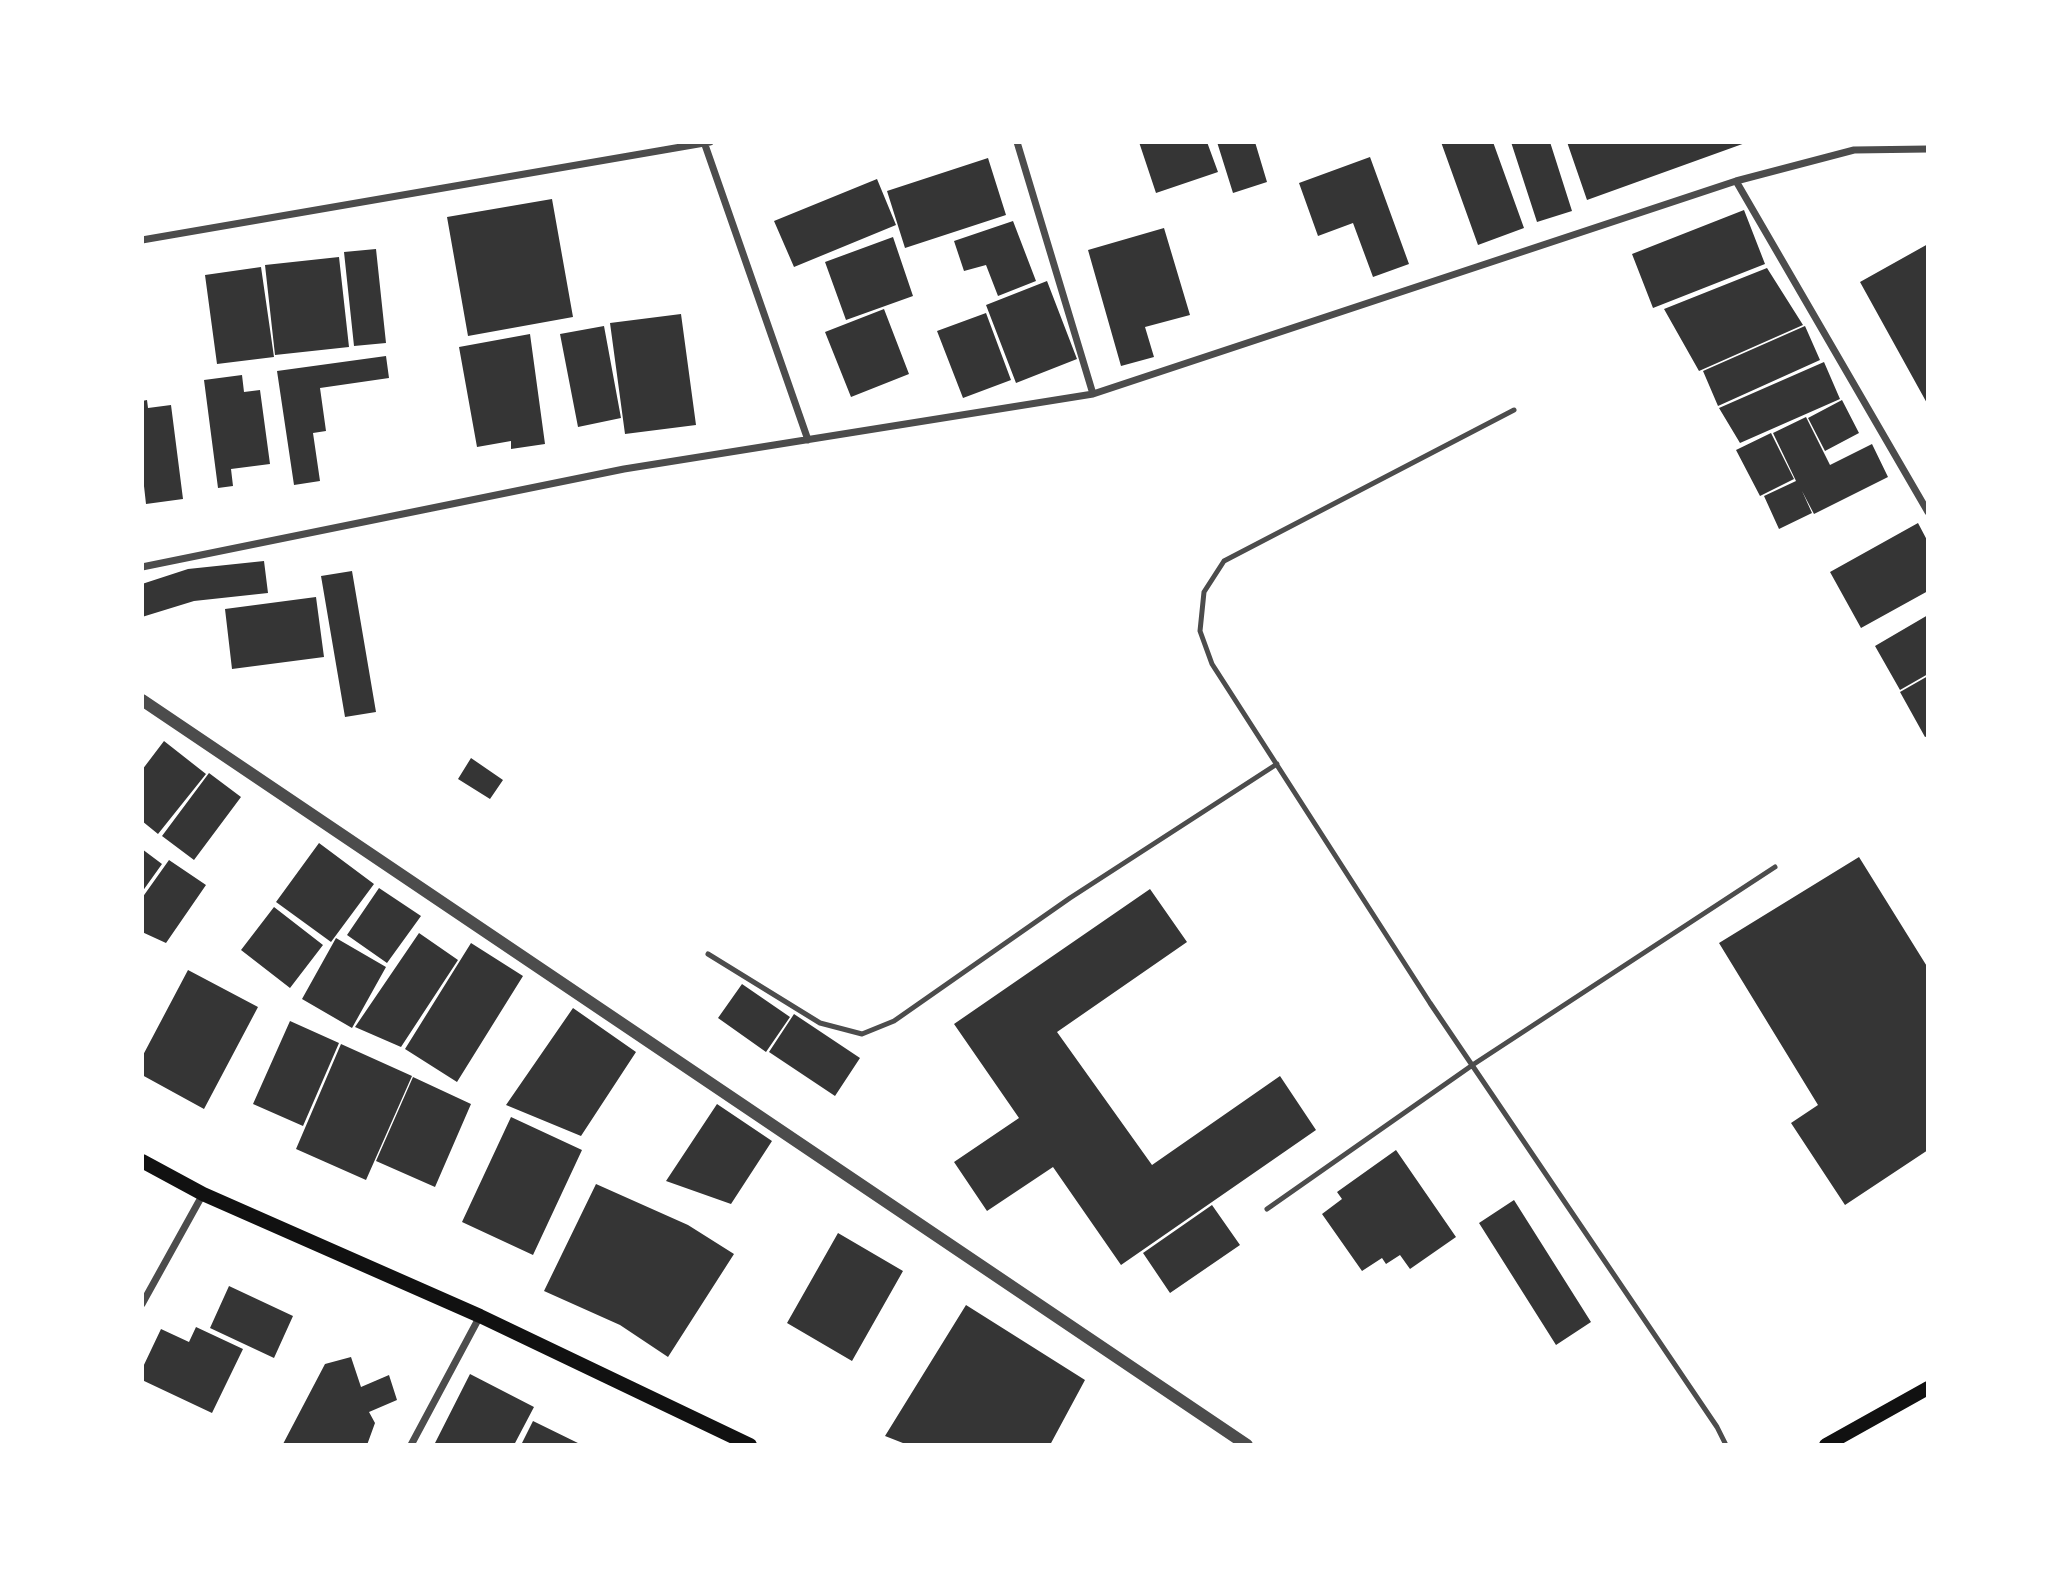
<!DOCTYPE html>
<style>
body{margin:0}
#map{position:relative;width:2070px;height:1587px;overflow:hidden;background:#fff;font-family:Montserrat,sans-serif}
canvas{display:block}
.frame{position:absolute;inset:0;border:144px solid #fff;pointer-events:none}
</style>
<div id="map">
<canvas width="2070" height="1587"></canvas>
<div class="frame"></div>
</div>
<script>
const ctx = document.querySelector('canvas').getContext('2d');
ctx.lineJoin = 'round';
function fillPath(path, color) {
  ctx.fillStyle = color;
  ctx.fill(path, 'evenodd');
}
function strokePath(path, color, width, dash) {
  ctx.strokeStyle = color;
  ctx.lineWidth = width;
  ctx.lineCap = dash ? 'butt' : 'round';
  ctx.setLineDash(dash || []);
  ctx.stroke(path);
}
fillPath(new Path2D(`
 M1139,142H1207L1218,172L1156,193Z
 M1217,142H1255L1267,182L1233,193Z
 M1441,142H1493L1524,228L1478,245Z
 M1511,142H1550L1572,211L1537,222Z
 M1567,142H1748L1587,200Z
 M1370,157L1409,264L1373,277L1353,223L1318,236L1299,183Z
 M988,158L1006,215L905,248L887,191Z
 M877,179L896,225L794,267L774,221Z
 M552,199L573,317L468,336L447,217Z
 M1744,210L1765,264L1653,308L1632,254Z
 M1013,221L1036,281L998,296L986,265L964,271L954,241Z
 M1164,228L1190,315L1145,327L1154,357L1121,366L1088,250Z
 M893,237L913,296L846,320L825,262Z
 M1928,244V405L1860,282Z
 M376,249L386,343L354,346L344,252Z
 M339,257L349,347L275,355L265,265Z
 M261,267L274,357L217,364L205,275Z
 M1767,268L1803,325L1699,371L1664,309Z
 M1047,281L1077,359L1016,383L986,305Z
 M884,309L909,374L851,397L825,332Z
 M986,313L1011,380L963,398L937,331Z
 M681,314L696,425L625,434L610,323Z
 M604,326L621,418L578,427L560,334Z
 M1805,326L1820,360L1718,406L1703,371Z
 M530,334L545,444L511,449V441L477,447L459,347Z
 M386,356L389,378L320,388L326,431L313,433L320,481L294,485L277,371Z
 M1824,362L1840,399L1740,443L1719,408Z
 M242,375L244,392L260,390L270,464L231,469L233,486L218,488L204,380Z
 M147,400L148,408L171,405L183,499L146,504L142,468V401Z
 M1842,400L1859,433L1825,451L1808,418Z
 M1806,417L1830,465L1872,444L1888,477L1814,514L1802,491L1812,513L1779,529L1764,496L1796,481L1773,433Z
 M1771,433L1794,479L1760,496L1736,450Z
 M1918,523L1928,542V591L1861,628L1830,572Z
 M264,561L268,593L194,601L142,617V584L188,569Z
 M352,571L376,712L345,717L321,576Z
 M316,597L324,657L232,669L225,609Z
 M1928,615V674L1900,690L1875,646Z
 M1928,676V736L1925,737L1900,692Z
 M164,741L206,774L158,834L142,821V770Z
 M471,758L503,780L490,799L458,779Z
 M209,773L241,797L194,860L162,836Z
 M319,843L374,884L331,942L276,902Z
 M142,849L162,864L142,892Z
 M1859,857L1928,968V1150L1845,1205L1791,1123L1818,1105L1719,943Z
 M169,860L206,885L166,943L142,932V898Z
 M379,888L421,916L387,963L347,935Z
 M1150,889L1187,942L1057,1032L1152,1165L1280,1076L1316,1130L1121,1265L1053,1167L987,1211L954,1162L1019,1118L954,1024Z
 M274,907L323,945L290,988L241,950Z
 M419,933L458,960L401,1047L355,1027Z
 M336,938L386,967L352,1028L302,999Z
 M471,943L523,976L457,1082L405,1049Z
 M188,970L258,1007L204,1109L142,1075V1057Z
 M742,984L790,1017L766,1052L718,1018Z
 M573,1008L636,1052L581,1136L506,1105Z
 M794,1014L860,1058L835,1096L769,1052Z
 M290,1021L339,1043L303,1126L253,1104Z
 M341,1044L412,1076L366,1180L296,1149Z
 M413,1077L471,1104L435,1187L376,1161Z
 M717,1104L772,1141L731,1204L666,1181Z
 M511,1117L582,1150L533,1255L462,1222Z
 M1396,1150L1456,1237L1410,1269L1400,1255L1386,1264L1382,1258L1362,1271L1322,1214L1342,1199L1337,1192Z
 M596,1184L688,1225L734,1254L668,1357L620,1325L544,1291Z
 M1514,1200L1591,1322L1556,1345L1479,1223Z
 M1212,1205L1240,1245L1170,1293L1143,1253Z
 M838,1233L903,1271L852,1361L787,1323Z
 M229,1286L293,1316L274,1358L210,1328Z
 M966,1305L1085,1380L1050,1445H908L885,1436Z
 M196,1327L243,1349L212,1413L142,1380V1369L161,1329L189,1342Z
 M351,1357L361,1387L389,1375L397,1400L369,1412L375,1423L367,1445L283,1444L325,1364Z
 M470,1374L534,1407L514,1445H434Z
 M533,1421L582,1445H521Z`), '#353535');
strokePath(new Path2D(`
 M1514,410L1224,561L1204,592L1200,631L1212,664L1430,1003L1717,1427L1726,1445
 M708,954L820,1023L862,1034L894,1021L1070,898L1277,764
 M1267,1209L1474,1064L1775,867`), '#4c4c4c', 5);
strokePath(new Path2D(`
 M704,142L808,440
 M1017,142L1093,394
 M1736,181L1928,512
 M142,240L710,142
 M142,567L624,469L1093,394L1736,181L1854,150L1928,149
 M142,1304L203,1194
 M411,1445L480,1316`), '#4c4c4c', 7);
strokePath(new Path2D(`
 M142,700L1247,1445`), '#4c4c4c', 12);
strokePath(new Path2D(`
 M142,1161L203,1194L480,1316L750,1445
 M1826,1445L1928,1388`), '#111', 14);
</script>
